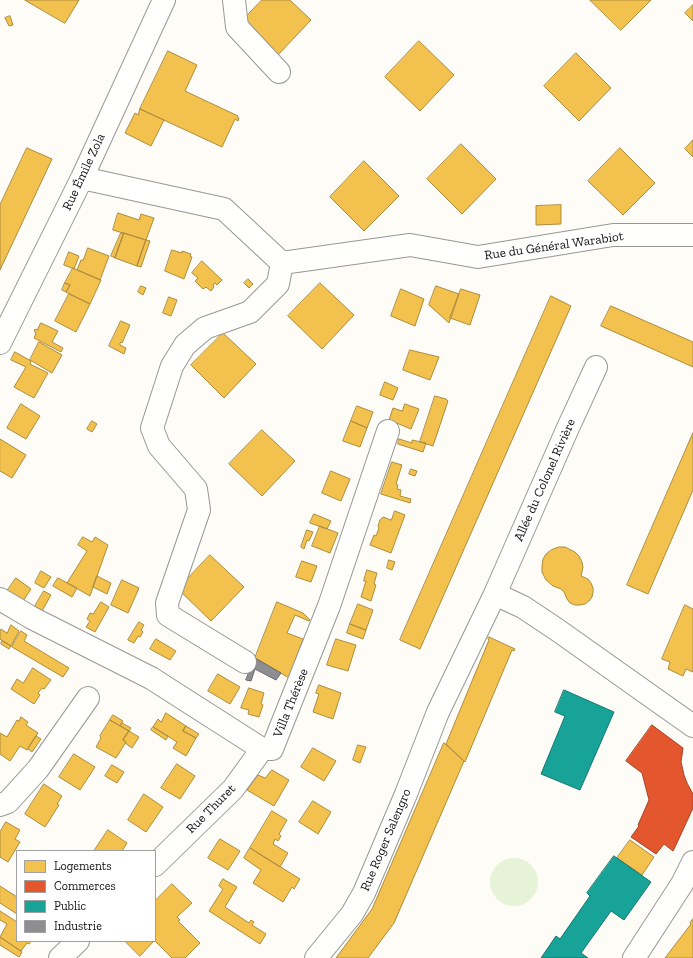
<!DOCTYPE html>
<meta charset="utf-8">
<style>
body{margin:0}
#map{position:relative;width:693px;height:958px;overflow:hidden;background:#fdfcf7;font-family:"Zilla Slab",serif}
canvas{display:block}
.legend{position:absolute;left:16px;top:850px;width:140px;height:92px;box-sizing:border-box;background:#fff;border:1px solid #a0a0a0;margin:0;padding:5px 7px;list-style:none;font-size:12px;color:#111}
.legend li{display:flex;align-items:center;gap:8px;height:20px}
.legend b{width:20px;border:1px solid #a0a0a0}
</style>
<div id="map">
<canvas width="693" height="958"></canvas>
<ul class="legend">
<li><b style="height:11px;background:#f2c14e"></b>Logements</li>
<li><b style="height:11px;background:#e4572e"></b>Commerces</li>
<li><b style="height:11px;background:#17a398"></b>Public</li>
<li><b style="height:11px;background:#8d8d92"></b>Industrie</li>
</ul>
</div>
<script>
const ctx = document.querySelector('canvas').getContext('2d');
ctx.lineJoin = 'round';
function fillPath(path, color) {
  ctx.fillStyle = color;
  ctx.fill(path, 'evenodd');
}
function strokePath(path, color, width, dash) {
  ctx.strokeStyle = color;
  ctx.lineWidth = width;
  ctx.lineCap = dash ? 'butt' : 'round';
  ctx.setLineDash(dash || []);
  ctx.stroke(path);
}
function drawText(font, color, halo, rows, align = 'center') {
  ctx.font = font + ' "Zilla Slab",serif';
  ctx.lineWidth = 4;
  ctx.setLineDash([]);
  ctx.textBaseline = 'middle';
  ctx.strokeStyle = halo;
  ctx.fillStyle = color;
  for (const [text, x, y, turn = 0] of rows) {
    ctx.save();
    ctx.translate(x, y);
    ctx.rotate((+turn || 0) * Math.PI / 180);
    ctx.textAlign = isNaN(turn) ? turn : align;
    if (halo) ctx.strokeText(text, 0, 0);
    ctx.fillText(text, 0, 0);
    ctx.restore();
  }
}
fillPath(new Path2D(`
 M490 882a24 24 0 1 1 48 0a24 24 0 1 1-48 0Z`), '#e7f3d7');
const homes = new Path2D(`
 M25,0H79L65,23Z
 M262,0H290L311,20L277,56L241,22Z
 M590,0H651L621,30Z
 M693,5V21L685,13Z
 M10,16L13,25L9,26L5,18Z
 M419,41L454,75L420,111L385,77Z
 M168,51L197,65L185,91L238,116L237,117L239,118L238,121L235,119L222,147L140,109Z
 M576,53L611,88L579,121L544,86Z
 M140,109L164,120L151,146L125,133L135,113L138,115Z
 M693,140V157L685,149Z
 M461,144L496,179L462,214L427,179Z
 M27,148L52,159L0,270V205Z
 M620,148L655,183L623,215L588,181Z
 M364,161L399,196L364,231L330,197Z
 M561,205V224L536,225V206Z
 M118,213L139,220L141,214L154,218L146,240L113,230Z
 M121,233H124L115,258L111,256Z
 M124,233L146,240L137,266L115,258Z
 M146,240L150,241L141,267L137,266Z
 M88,248L109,256L100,280L77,270L81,260H83Z
 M172,250L182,253V251L191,254L190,256L192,257L184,279L165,271Z
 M69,252L79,256L74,269L64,265Z
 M202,261L222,280L217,285L215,283L213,285L214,287L211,291L206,287L203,289L195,281L198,278L192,273Z
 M73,268L101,280L90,304L66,292L70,285L65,283Z
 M248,279L253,284L249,288L244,283Z
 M65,283L70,285L66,292L62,290Z
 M320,283L354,315L322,349L288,316Z
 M141,286L146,288L143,295L138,292Z
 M436,286L459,294L449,323L429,305Z
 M401,289L424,299L415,326L391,316Z
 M461,289L480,295L470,325L450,318Z
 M69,294L90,304L76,332L55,321Z
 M551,296L571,306L420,649L400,640Z
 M169,297L177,300L171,316L163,313Z
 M611,306L693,342V367L601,326Z
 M121,321L130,325L122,343L121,342L120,343V345L126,348L124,354L109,346Z
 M41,323L58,331L52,342L63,348L61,352L34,338L36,333L34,331L35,329L37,330Z
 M223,333L256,364L224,398L191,365Z
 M39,342L62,355L52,373L30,360Z
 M410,350L439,357L430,380L403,370Z
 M15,352L31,361L30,364L48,373L34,398L14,387L26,367L11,360Z
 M385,382L398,388L393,400L380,395Z
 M435,396L446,399L448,401L433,446L420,442Z
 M21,404L40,416L26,439L7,428Z
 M405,404L419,409L411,429L389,420L393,408L402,411Z
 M357,406L373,412L367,428L351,421Z
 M92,421L97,424L92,432L87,429Z
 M351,421L367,428L360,447L343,441Z
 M262,430L295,461L262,496L229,464Z
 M693,433V490L648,594L627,585Z
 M0,439L26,455L12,478L0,471Z
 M399,439L412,443V440L426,443L423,452L398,444Z
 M392,462L402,465L396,484L398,485L397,489L401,490L400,496L411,499L410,503L381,494Z
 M411,469L417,471L415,476L409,474Z
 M331,471L350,479L341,501L322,493Z
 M395,511L405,515L391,553L370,545L374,535L376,536L379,528L378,526L380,520L383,517L391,520Z
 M314,514L331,521L327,529L310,523Z
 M320,526L338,533L330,553L312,546Z
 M307,530L313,532L309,541L307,540L304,549L301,547Z
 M83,537L92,542L95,537L108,545L90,596L67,583L87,551L78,545Z
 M559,547H565L575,552L579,556L582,562L583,567L581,576L588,579L591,583L593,588V592L592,597L589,601L585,604L580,605H575L570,603L567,599L564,592L561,589L553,586L546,580L542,572V566L543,559L546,554L551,550Z
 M210,555L244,587L211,621L178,589Z
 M389,560L395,562L392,570L387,568Z
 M302,561L317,566L311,582L296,577Z
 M367,570L377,573L374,584L376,585L371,601L361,597L366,581H364Z
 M41,571L51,577L44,588L35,583Z
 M97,576L111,583L107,594L93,587Z
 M16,578L31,589L21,604L5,594Z
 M58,578L77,588L72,597L53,586Z
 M122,580L139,588L128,613L111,605Z
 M44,591L51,595L42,611L35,606Z
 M101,602L109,607L95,632L86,627L90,621L87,619L90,613L93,614Z
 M277,602L303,613L310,620L309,621L295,615L287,633L303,639L289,678L255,658Z
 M358,604L373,610L366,630L350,624Z
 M685,605L693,609V672L686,669L683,676L668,669L670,662L662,659Z
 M139,622L144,625L141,630L143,632L140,637L138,636L134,643L128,640Z
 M350,624L366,630L363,639L347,633Z
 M11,625L19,631L11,646L0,639V631L1,629L7,633Z
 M21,631L27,635L24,641L69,668L63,677L12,647Z
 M489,637L515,649L514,651L512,650L465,762L446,744L489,640L488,639Z
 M156,639L176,651L170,660L150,649Z
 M336,639L356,645L348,671L327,665Z
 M2,641L11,646L9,649L1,644Z
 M33,668L51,680L44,689L42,688L38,693L40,695L34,704L11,689L17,679L23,683Z
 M218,674L240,687L230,704L208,691Z
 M319,685L341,693L333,719L313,712L319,694L316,693Z
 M249,688L264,693L261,704L263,705L259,717L248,714L249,710L241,708Z
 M166,713L186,726L183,731L196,738L186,756L173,748L177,742L153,727L158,719L161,722Z
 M113,715L123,721L120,726L110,720Z
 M21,717L28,722L26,725L38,733L27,750L20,746L10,761L0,754V733L7,737L17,720L19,721Z
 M110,720L129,731L123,740L126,742L116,758L96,747L101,738L100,736Z
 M122,723L131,728L129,731L120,726Z
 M186,726L199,734L196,738L183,731Z
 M153,727L168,736L166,740L151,730Z
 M129,731L139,737L132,748L125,743L126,742L123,740Z
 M36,736L41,739L32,752L28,749Z
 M444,743L464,761L394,923L368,958H336L372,909Z
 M358,745L366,747L360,763L353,760Z
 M313,748L336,761L324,781L301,767Z
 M74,754L95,767L80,790L59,777Z
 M177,764L195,776L180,799L161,788Z
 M112,765L124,772L117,783L105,776Z
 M272,770L289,780L274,806L247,790L258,775L265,778Z
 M44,784L62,796L57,804L59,805L45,827L25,814Z
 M144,794L163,807L146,832L128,820Z
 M313,801L331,812L318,834L299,822Z
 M272,811L287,820L279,834L281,836L278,841L275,839L273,844L288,853L280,867L250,848Z
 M6,822L20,830L15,839L20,842L8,862L0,857V832Z
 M108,830L127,843L122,851H94Z
 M220,839L240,851L228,870L208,858Z
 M630,840L654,857L642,875L617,858Z
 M250,848L300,879L294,889L292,887L283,902L253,883L261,870L244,858Z
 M223,879L237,887L225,907L249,923L251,920L254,922L252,925L266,934L260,944L209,911L223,889L219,886Z
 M172,884L192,903L177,917L180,920L178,921L200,943L185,958H172L155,941V901Z
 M0,886L17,897V914L0,903Z
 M0,911L17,922V941H31L29,944L27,943L21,951L0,937L7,924L0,920Z
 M693,919V958H665L691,924L690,923Z
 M0,937L22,952L19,957L0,945Z
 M125,941H154L140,956Z`);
fillPath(homes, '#f2c14e');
strokePath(homes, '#ae8c3c', 1);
const shops = new Path2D(`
 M652,725L683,748L681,762L684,775L687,783L693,794V808L676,845L673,851L664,844L656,854L631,837L639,826L638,825L649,800L642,773L626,761Z`);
fillPath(shops, '#e4572e');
strokePath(shops, '#a54225', 1);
const public = new Path2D(`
 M564,690L614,712L580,790L541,774L565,716L555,712Z
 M614,856L651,882L624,920L611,911L581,953L588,958H541L556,936L560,939L590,896L587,893Z`);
fillPath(public, '#17a398');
strokePath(public, '#157770', 1);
const industry = new Path2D(`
 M255,658L281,673L276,680L255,669L251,681L246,680Z`);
fillPath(industry, '#8d8d92');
strokePath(industry, '#68686b', 1);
const minor = new Path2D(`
 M234,0L237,27L279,72
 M82,178L224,209L282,263L410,245L478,257L613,235H693
 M0,343L82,178L164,0
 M495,594L523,607L556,629L693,726
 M0,599L32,618L151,678L262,749H272L329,606L388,431
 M245,662L168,615L167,603L199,510L196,489L159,446L152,428L172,366L185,345L205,328L250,312L278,284L282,263
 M0,805L8,802L38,769L88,698
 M155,865L233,789L262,749
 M60,958L78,941
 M316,958L352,914L364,893L406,794L438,712L495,594L567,430L596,367
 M634,958L682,884L693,862`);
strokePath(minor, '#979795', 24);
strokePath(minor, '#fffffe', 22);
drawText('13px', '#111', '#fff', [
 ["Rue Émile Zola",84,172,-65],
 ["Rue du Général Warabiot",554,246,-8],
 ["Allée du Colonel Rivière",545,480,-66],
 ["Villa Thérèse",291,703,-68],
 ["Rue Thuret",211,809,-45],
 ["Rue Roger Salengro",386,840,-67]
]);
</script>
